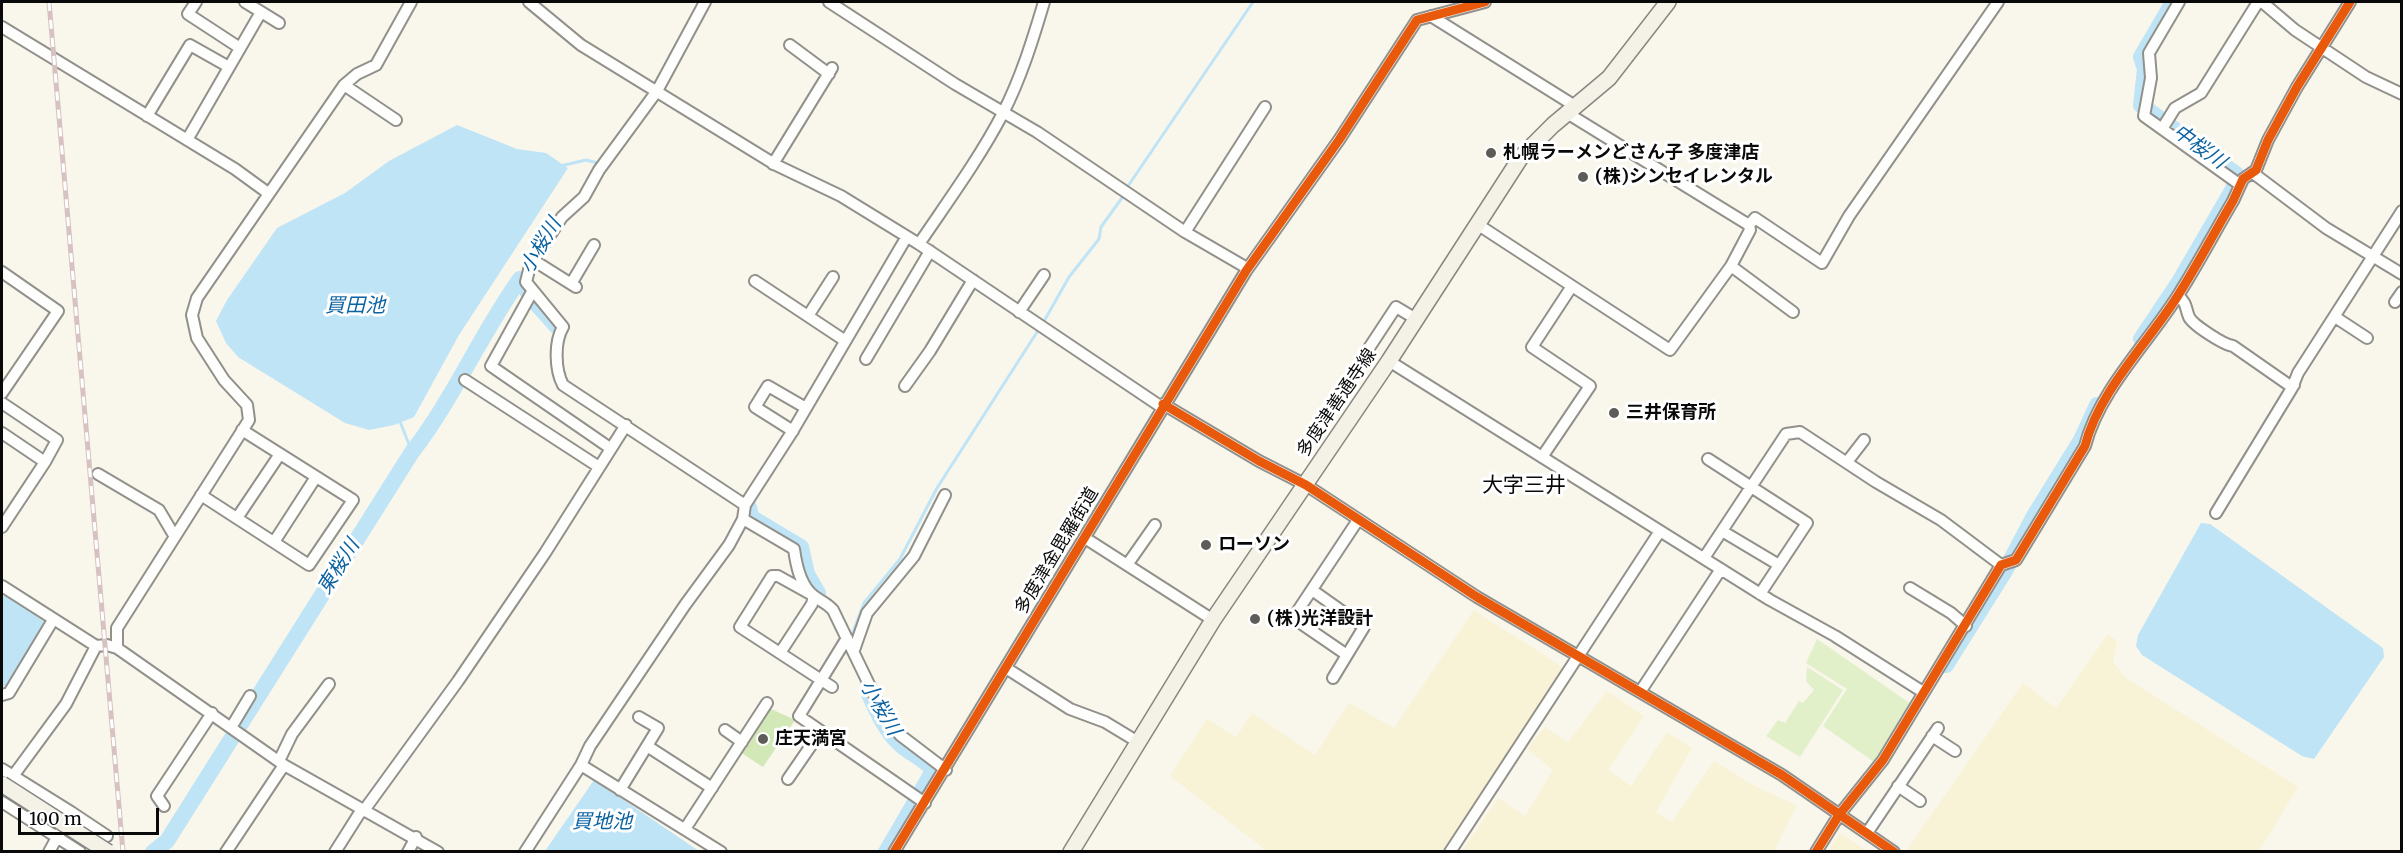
<!DOCTYPE html>
<meta charset="utf-8">
<style>
body{margin:0}
#map{position:relative;width:2403px;height:853px;overflow:hidden;background:#f9f6ec;font-family:Merriweather,serif}
canvas{display:block}
.frame{position:absolute;inset:0;border:3px solid #090909;pointer-events:none}
.scale{position:absolute;left:18px;top:808px;width:141px;height:27px;box-sizing:border-box;border:3px solid #090909;border-top:0;padding-left:8px;font-size:18px;line-height:21px;white-space:nowrap;color:#090909;-webkit-text-stroke:4px #fff;paint-order:stroke}
</style>
<div id="map">
<canvas width="2403" height="853"></canvas>
<div class="frame"></div>
<div class="scale">100 m</div>
</div>
<script>
const ctx = document.querySelector('canvas').getContext('2d');
ctx.lineJoin = 'round';
function fillPath(path, color) {
  ctx.fillStyle = color;
  ctx.fill(path, 'evenodd');
}
function strokePath(path, color, width, dash) {
  ctx.strokeStyle = color;
  ctx.lineWidth = width;
  ctx.lineCap = dash ? 'butt' : 'round';
  ctx.setLineDash(dash || []);
  ctx.stroke(path);
}
function drawText(font, color, halo, rows, align = 'center') {
  ctx.font = font + ' Merriweather,"Noto Sans JP",serif';
  ctx.lineWidth = 6;
  ctx.setLineDash([]);
  ctx.textBaseline = 'middle';
  ctx.strokeStyle = halo;
  ctx.fillStyle = color;
  for (const [text, x, y, turn = 0] of rows) {
    ctx.save();
    ctx.translate(x, y);
    ctx.rotate((+turn || 0) * Math.PI / 180);
    ctx.textAlign = isNaN(turn) ? turn : align;
    if (halo) ctx.strokeText(text, 0, 0);
    ctx.fillText(text, 0, 0);
    ctx.restore();
  }
}
fillPath(new Path2D(`
 M1474,610L1564,668L1444,851H1267L1170,776L1207,719L1236,737L1252,713L1315,755L1349,703L1394,728Z
 M2108,634L2117,641L2113,662L2126,678L2298,787L2259,851H1906L2023,683L2056,708Z
 M1607,691L1644,716L1608,770L1631,786L1667,732L1692,748L1656,812L1672,822L1714,761L1760,789L1797,805L1774,851H1462L1498,798L1525,816L1553,770L1527,749L1545,727L1568,742Z
 M1840,833L1868,851H1828Z`), '#f8f3d6');
fillPath(new Path2D(`
 M1817,639L1911,704L1874,762L1823,726L1847,689L1806,663Z
 M1807,667L1843,690L1800,757L1766,736L1778,720L1785,723L1799,701L1803,703L1814,690L1806,681Z`), '#e2f0c9');
fillPath(new Path2D(`
 M769,708L795,720L763,767L740,752Z`), '#d2e8b7');
fillPath(new Path2D(`
 M457,125L517,149L546,153L568,168L459,335L414,417L394,425L369,430L345,423L238,357L226,343L216,321L227,300L277,228L345,193L389,161Z
 M2201,523L2210,524L2383,648L2384,657L2314,759L2302,756L2142,655L2136,646L2138,635Z
 M5,594L46,623L8,685L2,687V599Z
 M594,780L699,851H545Z`), '#bfe4f6');
strokePath(new Path2D(`
 M560,166L586,160L598,163
 M1126,189L1253,2
 M1043,323L1069,277L1099,239L1101,227L1124,195
 M399,419L412,452
 M851,637L864,603L900,559L937,488L1039,329`), '#bfe4f6', 3);
strokePath(new Path2D(`
 M522,282L531,298L558,328
 M2141,339L2179,282L2233,189L2236,174L2141,105L2145,69L2141,57L2173,2
 M749,507L751,517L801,547L807,574L818,593
 M1946,665L2005,571L2034,516L2081,440L2097,405
 M869,694C877,712 887,734 903,747C913,755 927,760 933,771L886,852
 M153,852L167,841L412,452C454,398 480,335 520,279`), '#bfe4f6', 16);
const street = new Path2D(`
 M196,2L188,14L240,48
 M245,2L279,23
 M529,2L581,45L776,165L841,196L919,244L1163,408
 M705,2L657,91L599,170L584,197L562,217L530,266L526,282L563,327C554,342 555,370 563,385L745,505
 M829,2L955,84L1037,132L1185,232L1247,268
 M2179,2L2149,53L2151,78L2144,116L2239,184
 M2262,2L2295,30L2366,77L2402,94
 M1431,16L1575,106
 M2,27L235,169L268,193
 M790,45L829,74
 M344,85L396,120
 M1567,113L1749,225L1755,218L1822,263L1849,216L1998,2
 M147,116L190,45L229,67
 M2162,129L2175,108L2201,93L2258,2
 M187,140L261,12
 M773,164L832,68
 M2253,173L2326,228L2402,274
 M1477,224L1670,350L1731,266L1750,230L1749,225
 M1185,232L1265,107
 M919,244C948,201 979,159 1003,113C1021,78 1033,39 1044,2
 M533,260L576,287
 M1731,266L1793,312
 M2,272L58,311L2,393
 M755,281L844,340
 M571,284L594,245
 M532,292L491,366L610,448
 M2178,296C2187,303 2185,307 2189,317C2193,325 2224,345 2233,346L2289,385H2294
 M2395,302L2402,292
 M1019,312L1044,275
 M808,316L833,277
 M2335,317L2367,338
 M1369,348L1396,307L1416,319
 M866,359L930,251
 M1389,361L1770,600L1835,636L1923,692
 M465,380L599,467
 M905,386L930,351L973,280
 M2,403L57,440L45,462L2,433
 M1163,404L1259,461L1306,485L1477,597L1782,775L1894,852
 M793,431L755,407L768,386L806,408
 M1542,457L1590,386L1532,347L1572,286
 M1708,459L1807,523L1760,594
 M1847,462L1864,440
 M98,474L159,510L175,537
 M201,495L309,565L353,500L242,430
 M2216,513L2292,388L2298,373L2402,211
 M237,518L280,454
 M743,519L794,549C796,564 800,586 814,596C822,602 827,603 833,610L879,705L900,735L946,770
 M2,527L45,462
 M1722,531L1779,565
 M1085,538L1213,620
 M274,542L316,477
 M1704,558L1786,434L1800,432L1876,482L1941,520L2001,565
 M1127,565L1155,525
 M2,586L96,646L107,645L117,648L284,765L438,852
 M1910,588L1951,613L1966,626
 M1312,590L1364,627L1333,678
 M847,638L799,716L925,803
 M117,648V628L249,420L247,405L224,380L197,338L192,315L197,298L344,85L357,74L376,65L411,2
 M854,650L867,613L914,556L945,495
 M780,653L812,604L814,596L778,576H772L740,627L832,687
 M1347,655L1293,618L1358,520
 M1006,668L1070,709L1105,722L1138,742
 M1640,692L1721,569
 M2,695L9,693L53,620
 M232,726L250,696
 M725,730L742,742
 M1932,736L1955,751
 M647,746L712,788
 M279,761L292,734L329,684
 M581,765L721,852
 M2,769L71,812L49,852
 M788,779L821,731
 M1898,786L1920,801
 M620,790L658,728L639,717
 M2,791L66,704L96,646
 M2,802L80,852
 M164,806L157,796L212,713
 M71,812L107,836
 M685,829L767,703
 M1867,833L1938,728
 M226,852L284,765
 M335,852L359,814L365,809L458,681L545,553L626,425
 M408,852L416,837
 M525,852L581,765L590,746L685,605L729,545L743,519L745,505L792,432L906,238
 M894,852L1246,271L1339,140L1417,20L1485,2
 M1450,852L1660,531
 M1816,852L1839,815L1883,760L2001,565L2016,560L2085,446C2099,391 2147,344 2177,297C2197,266 2214,233 2233,201L2243,179L2256,170L2268,140L2297,87L2350,2`);
const secondary = new Path2D(`
 M1071,852L1213,620L1389,361L1521,157L1553,125L1609,78L1668,2`);
strokePath(street, '#91908b', 14);
strokePath(secondary, '#888682', 18);
strokePath(street, '#fefefc', 10);
strokePath(secondary, '#f4f2e6', 15);
const rail = new Path2D(`
 M49,2L123,852`);
strokePath(rail, '#d7c2c2', 5);
strokePath(rail, '#fff', 3, [9]);
const secondaryBridge = new Path2D(`
 M2,784L108,852`);
strokePath(secondaryBridge, '#888682', 18, []);
strokePath(secondaryBridge, '#f4f2e6', 15);
strokePath(new Path2D(`
 M1163,404L1259,461L1306,485L1477,597L1782,775L1894,852
 M894,852L1246,271L1339,140L1417,20L1485,2
 M1816,852L1839,815L1883,760L2001,565L2016,560L2085,446C2099,391 2147,344 2177,297C2197,266 2214,233 2233,201L2243,179L2256,170L2268,140L2297,87L2350,2`), '#e8590c', 9);
for (const [x, y, r, color] of [
 [1491,153,6,"#5d5c58"],
 [1583,177,6,"#5d5c58"],
 [1614,413,6,"#5d5c58"],
 [1206,545,6,"#5d5c58"],
 [1255,619,6,"#5d5c58"],
 [763,739,6,"#5d5c58"]
]) {
  const dot = new Path2D();
  dot.arc(x, y, r, 0, 2 * Math.PI);
  ctx.fillStyle = color;
  ctx.fill(dot);
  strokePath(dot, '#fff', 2);
}
drawText('bold 18px', '#090909', '#fff', [
 ["札幌ラーメンどさん子 多度津店",1503,153],
 ["(株)シンセイレンタル",1595,177],
 ["三井保育所",1626,413],
 ["ローソン",1218,545],
 ["(株)光洋設計",1267,619],
 ["庄天満宮",775,739]
], 'left');
drawText('18px', '#090909', '#fff', [
 ["多度津善通寺線",1337,403,-56],
 ["多度津金毘羅街道",1057,551,-59]
]);
drawText('italic 20px', '#0c63a2', '#fff', [
 ["中桜川",2199,147,36],
 ["小桜川",541,246,-59],
 ["買田池",355,306],
 ["東桜川",339,567,-58],
 ["小桜川",880,708,60],
 ["買地池",602,822]
]);
drawText('21px', '#090909', '#fff', [
 ["大字三井",1524,486]
]);
</script>
